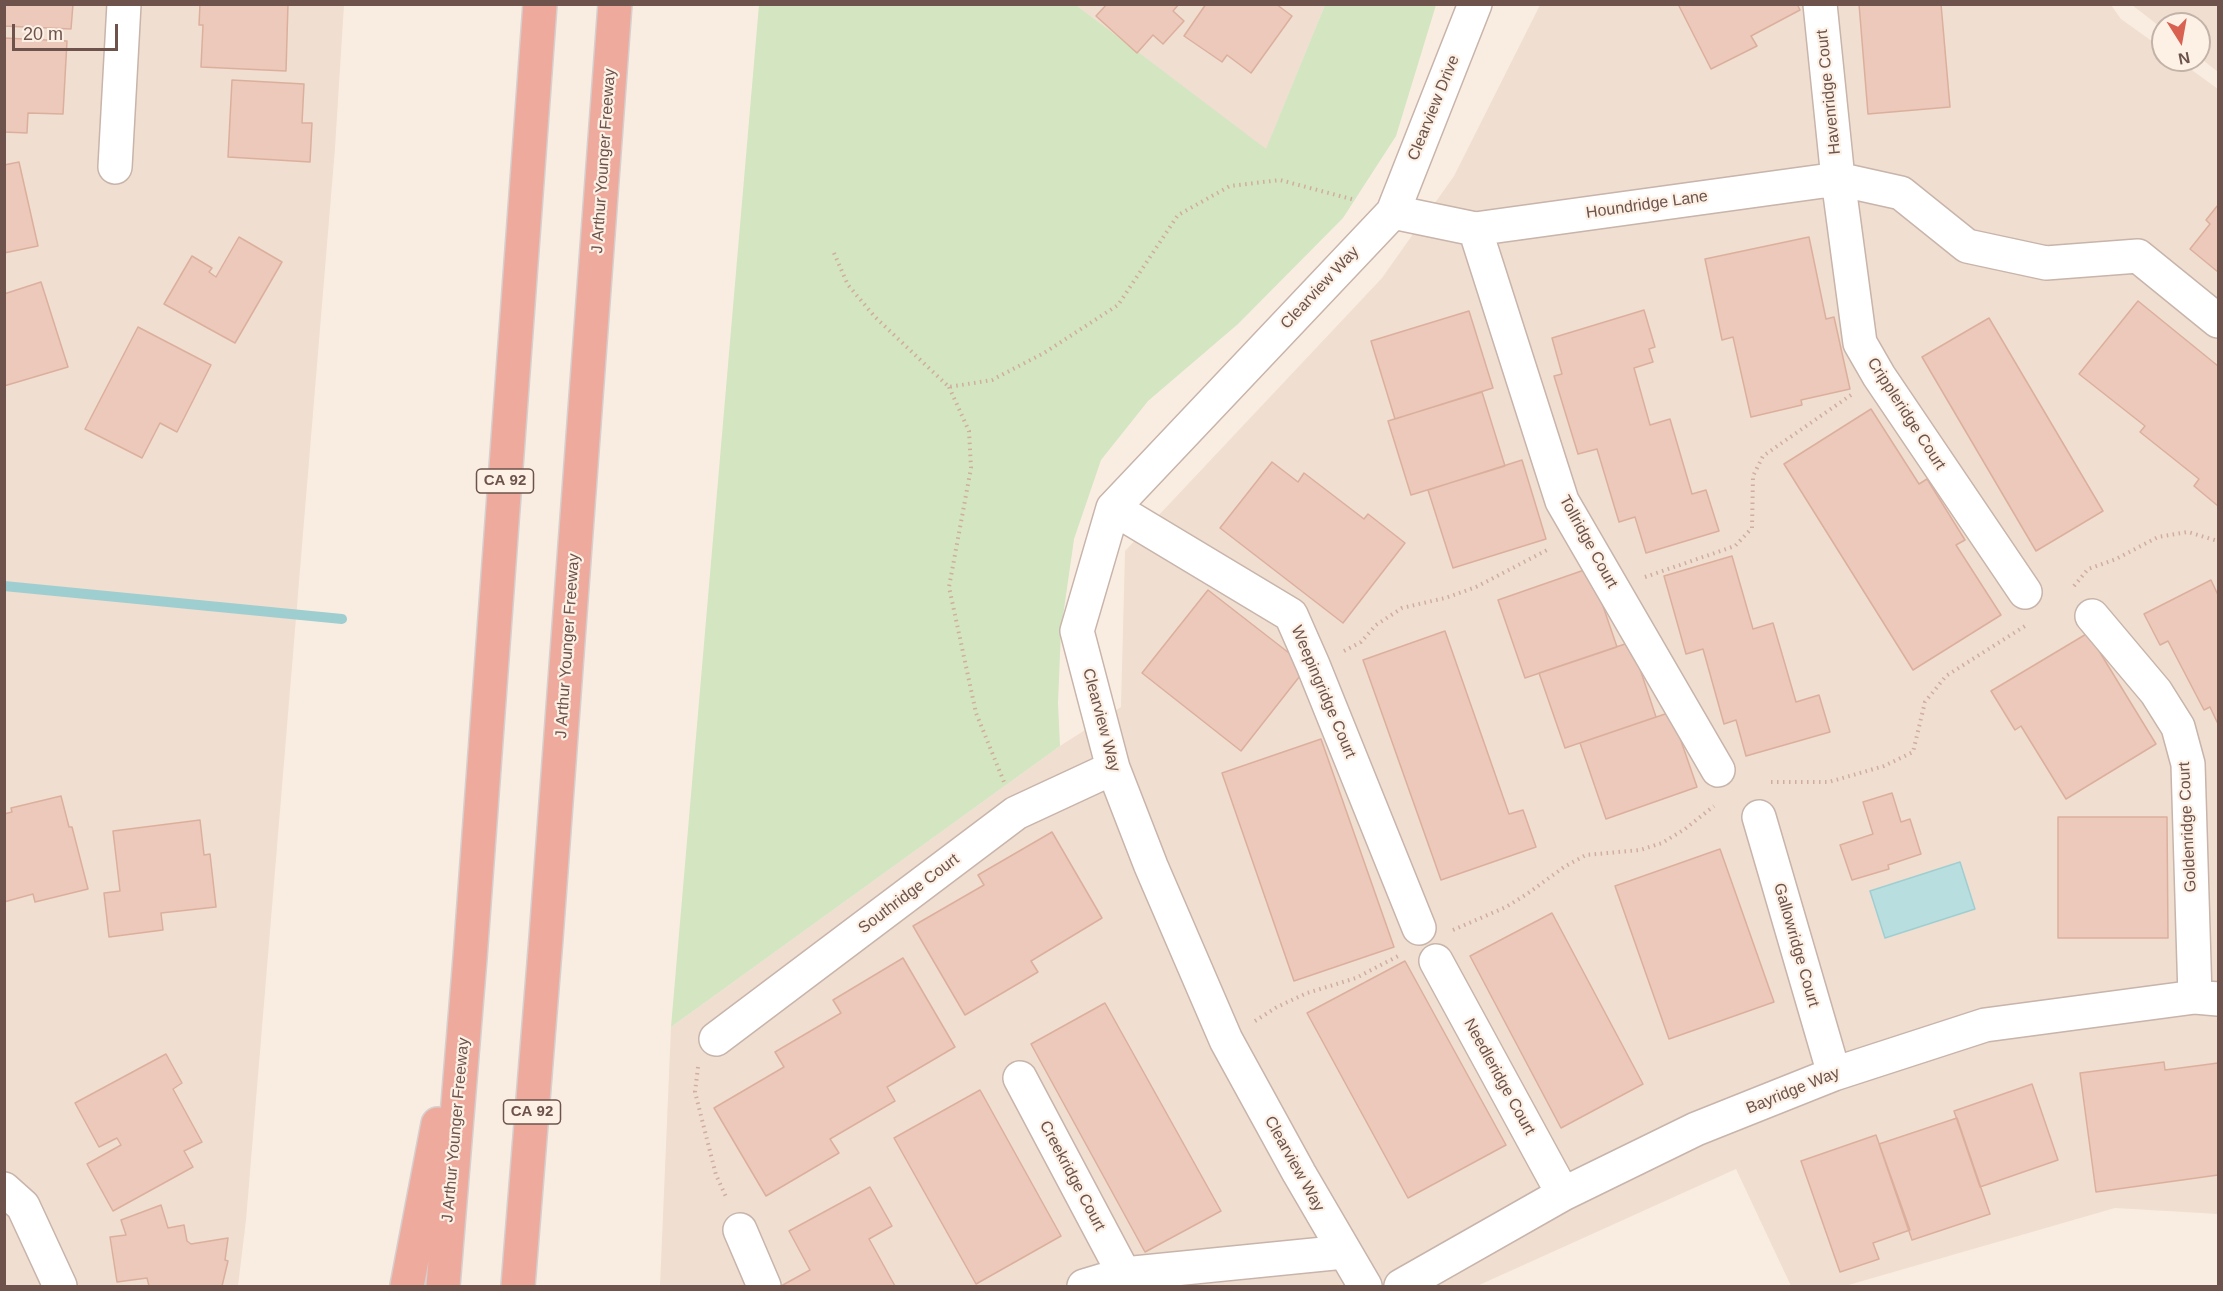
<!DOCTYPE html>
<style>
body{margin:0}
#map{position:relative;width:2223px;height:1291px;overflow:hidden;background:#f9ede1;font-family:Helvetica,sans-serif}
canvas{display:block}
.frame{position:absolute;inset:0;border:6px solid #6d534b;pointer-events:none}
.north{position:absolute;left:2151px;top:12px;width:60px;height:60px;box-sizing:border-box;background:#fdf1e6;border:2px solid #c3b2a8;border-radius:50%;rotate:169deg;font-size:16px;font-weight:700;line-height:24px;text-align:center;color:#6d534b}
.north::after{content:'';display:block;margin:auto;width:21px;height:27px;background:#d86151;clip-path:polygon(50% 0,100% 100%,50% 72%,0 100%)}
.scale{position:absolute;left:12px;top:24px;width:106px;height:27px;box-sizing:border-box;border:3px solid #6d534b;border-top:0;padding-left:8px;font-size:18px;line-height:21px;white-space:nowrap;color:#6d534b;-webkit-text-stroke:4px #fdf1e6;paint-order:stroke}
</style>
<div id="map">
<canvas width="2223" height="1291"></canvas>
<div class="frame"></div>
<div class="north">N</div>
<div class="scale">20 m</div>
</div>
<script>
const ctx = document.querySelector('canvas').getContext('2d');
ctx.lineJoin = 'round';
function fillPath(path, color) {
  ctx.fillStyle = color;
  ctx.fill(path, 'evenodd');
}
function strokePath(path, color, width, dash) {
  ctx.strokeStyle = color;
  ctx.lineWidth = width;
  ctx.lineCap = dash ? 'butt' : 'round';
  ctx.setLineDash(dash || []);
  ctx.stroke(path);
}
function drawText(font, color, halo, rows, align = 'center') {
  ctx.font = font + ' Helvetica,sans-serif';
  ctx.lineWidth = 4.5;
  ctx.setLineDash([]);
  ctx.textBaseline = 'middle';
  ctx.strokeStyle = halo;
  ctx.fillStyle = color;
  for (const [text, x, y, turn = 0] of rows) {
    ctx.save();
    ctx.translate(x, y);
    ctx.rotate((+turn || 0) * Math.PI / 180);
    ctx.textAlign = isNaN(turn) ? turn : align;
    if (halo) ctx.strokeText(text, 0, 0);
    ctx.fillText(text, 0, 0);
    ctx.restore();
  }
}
fillPath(new Path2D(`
 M5,5H344L335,148L246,1220L238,1286H5Z
 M1076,5H1325L1266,150Z
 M1540,5H2111L2121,19L2163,49V60H2178L2218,89V1214L2115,1208L1845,1286H1791L1736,1169L1477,1286H660L671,1027L1060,746L1121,707L1125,551L1382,278L1454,176Z
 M2132,5H2218V72L2199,57V24H2163V29Z`), '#f0ded0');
fillPath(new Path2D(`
 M759,5H1076L1266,149L1325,5H1436L1396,136L1343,218L1238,324L1148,401L1101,460L1074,539L1061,630L1058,703L1060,746L671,1027Z`), '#d3e5c1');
const water = new Path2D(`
 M1960,862L1975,909L1885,938L1870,891Z`);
fillPath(water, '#b8dee0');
strokePath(water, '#9fced1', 1.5);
strokePath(new Path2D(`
 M4,586L342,619`), '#9fced1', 10);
const building = new Path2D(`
 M4,4H73L71,29L4,26Z
 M200,4H288L286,71L201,67L203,25H199Z
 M1107,4H1179L1173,11L1184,21L1163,44L1153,35L1137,53L1096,16Z
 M1206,4H1276L1292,16L1251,73L1227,55L1222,62L1184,36Z
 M1678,4H1797L1800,10L1751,36L1757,46L1711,69Z
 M1859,4H1941L1950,107L1868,114Z
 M4,38L67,41L63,114L28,113L27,133L4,132Z
 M232,80L304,84L302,123H312L310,162L228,157Z
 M19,162L38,246L4,253V165Z
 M2218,205V272L2190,249L2210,224L2206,220Z
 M239,237L282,262L235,343L164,304L192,256L212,268L209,272L216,277Z
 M1809,237L1826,319L1834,317L1850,389L1801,400L1802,405L1751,417L1733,337L1722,340L1705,259Z
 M41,282L68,367L4,386V294Z
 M2138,301L2218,366V506L2194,486L2199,479L2140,432L2145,426L2079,374Z
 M1644,310L1655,347L1649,349L1653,362L1634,368L1650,425L1670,419L1692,494L1706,490L1719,531L1646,553L1635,517L1619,522L1597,449L1578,454L1554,376L1562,374L1552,338Z
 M1469,311L1493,388L1395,419L1371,341Z
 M1989,318L2103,511L2036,551L1922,357Z
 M138,327L211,365L177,432L160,423L142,458L85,429Z
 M1482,392L1505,466L1411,495L1388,421Z
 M1871,409L1919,484L1927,479L1965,540L1956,545L2001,615L1913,670L1784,464Z
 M1522,460L1546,539L1453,568L1428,490Z
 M1272,462L1298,482L1304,473L1364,519L1368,514L1405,543L1343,623L1220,528Z
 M1732,556L1753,629L1773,623L1796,702L1819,695L1830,732L1746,756L1736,720L1724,724L1703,649L1686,654L1664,576Z
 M1590,568L1617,647L1525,678L1498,600Z
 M2211,580L2218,595V724L2210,707L2204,710L2168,641L2160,645L2144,614Z
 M1208,590L1307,667L1241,751L1142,673Z
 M1445,631L1509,814L1523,810L1536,847L1441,880L1363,660Z
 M2088,633L2156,744L2066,799L2021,726L2015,730L1991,691Z
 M1631,642L1656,717L1565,748L1539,673Z
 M1671,712L1697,787L1606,819L1580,743Z
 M1321,739L1394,947L1294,981L1222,773Z
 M1892,793L1901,822L1910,819L1921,854L1888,865L1889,869L1852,880L1840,845L1873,834L1863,802Z
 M61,796L69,827H72L88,889L35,902L33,894L4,902V814L12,812L11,808Z
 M2058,817H2167L2168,938H2058Z
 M200,820L204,855L210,854L216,907L161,913L163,930L109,937L104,893L120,891L113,831Z
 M1052,832L1102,918L1031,961L1038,972L965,1015L913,926L984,885L978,875Z
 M1720,849L1774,1002L1669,1039L1615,886Z
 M1552,913L1643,1084L1561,1128L1470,956Z
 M903,958L955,1047L887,1087L895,1101L830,1139L839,1153L766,1196L714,1108L784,1067L775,1052L841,1013L833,1000Z
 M1405,961L1506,1145L1408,1198L1307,1013Z
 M1105,1003L1221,1211L1145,1252L1031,1044Z
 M166,1054L182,1083L173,1089L202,1142L184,1151L193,1167L113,1211L87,1164L121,1145L117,1138L99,1147L75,1103Z
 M2164,1062L2165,1070L2218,1063V1175L2096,1192L2080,1073Z
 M2032,1084L2058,1160L1980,1187L1954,1111Z
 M980,1090L1061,1236L976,1284L894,1138Z
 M1957,1118L1990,1214L1912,1240L1879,1144Z
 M1876,1135L1910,1230L1873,1243L1879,1259L1840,1272L1801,1161Z
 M870,1187L892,1226L869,1239L895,1286H781L810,1270L789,1231Z
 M161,1205L168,1228L184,1225L187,1241L191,1244L228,1238L225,1260L228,1261L222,1286H149L147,1278L117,1282L110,1237L126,1235L121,1220Z`);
fillPath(building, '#ecc9bb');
strokePath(building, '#dcaf9d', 1.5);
const street = new Path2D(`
 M1820,4L1838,179L1860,343L1879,376L2025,592
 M115,167L124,4
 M1393,212L1475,229L1838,179L1901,193L1967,246L2046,263L2138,256L2218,321
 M1475,229L1562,501L1718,770
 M1113,508L1291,615L1313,665L1419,928
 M2092,616L2156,692L2178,727L2188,764L2195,997
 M1759,817L1834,1074
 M1436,961L1563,1194
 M716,1039L1016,813L1113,768
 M1020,1078L1124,1274
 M4,1189L23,1206L60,1286
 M740,1230L764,1286
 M1084,1286L1124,1274L1344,1252
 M1365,1286L1299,1173L1226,1040L1151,866L1113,768L1077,631L1113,508L1393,212L1475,4
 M1401,1286L1563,1194L1696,1129L1834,1074L1985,1025L2195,997L2218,999`);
const highway = new Path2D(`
 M407,1286L438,1124
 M443,1286L470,958L540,4
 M518,1286L546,938L615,4`);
strokePath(street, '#c8b4aa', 36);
strokePath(highway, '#d6cfcd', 36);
strokePath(new Path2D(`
 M834,253L848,285L875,317L949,387L992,380L1044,353L1118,305L1178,215L1230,186L1280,180L1355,200
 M949,387L969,431L971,468L949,587L976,713L1004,782
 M1645,577L1735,546L1752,528L1753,476L1763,456L1851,395
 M2074,586L2088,569L2116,559L2158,537L2188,532L2218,541
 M1344,651L1361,642L1376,625L1402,608L1445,598L1476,587L1549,549
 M1771,782H1829L1884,766L1913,752L1925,702L1946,676L2025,626
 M1453,930L1506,907L1527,894L1564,867L1586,855L1640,850L1662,843L1685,829L1714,806
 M1255,1021L1277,1007L1307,993L1356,978L1400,955
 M698,1067L695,1092L716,1175L727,1199`), '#d0ad9f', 4, [1.5, 4.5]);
strokePath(street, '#fff', 33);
strokePath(highway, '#eeaa9d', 33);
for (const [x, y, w] of [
 [505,481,57],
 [532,1112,57]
]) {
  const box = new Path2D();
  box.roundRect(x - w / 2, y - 12, w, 24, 4.5);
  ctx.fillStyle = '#fdf1e6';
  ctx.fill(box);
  strokePath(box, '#6d534b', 1.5);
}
drawText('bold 15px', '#6d534b', null, [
 ["CA 92",505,481],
 ["CA 92",532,1112]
]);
drawText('16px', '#6d534b', '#fdf1e6', [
 ["Havenridge Court",1829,92,-96],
 ["Clearview Drive",1434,108,-68],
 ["J Arthur Younger Freeway",604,161,-86],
 ["Houndridge Lane",1647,205,-8],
 ["Clearview Way",1320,288,-47],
 ["Crippleridge Court",1906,414,57],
 ["Tollridge Court",1588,542,61],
 ["J Arthur Younger Freeway",568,646,-86],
 ["Weepingridge Court",1323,692,67],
 ["Clearview Way",1101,720,75],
 ["Goldenridge Court",2188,827,-93],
 ["Southridge Court",909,894,-37],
 ["Gallowridge Court",1796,945,74],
 ["Needleridge Court",1499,1077,61],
 ["Bayridge Way",1793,1091,-22],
 ["J Arthur Younger Freeway",456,1130,-85],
 ["Clearview Way",1294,1164,61],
 ["Creekridge Court",1072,1176,62]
]);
</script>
